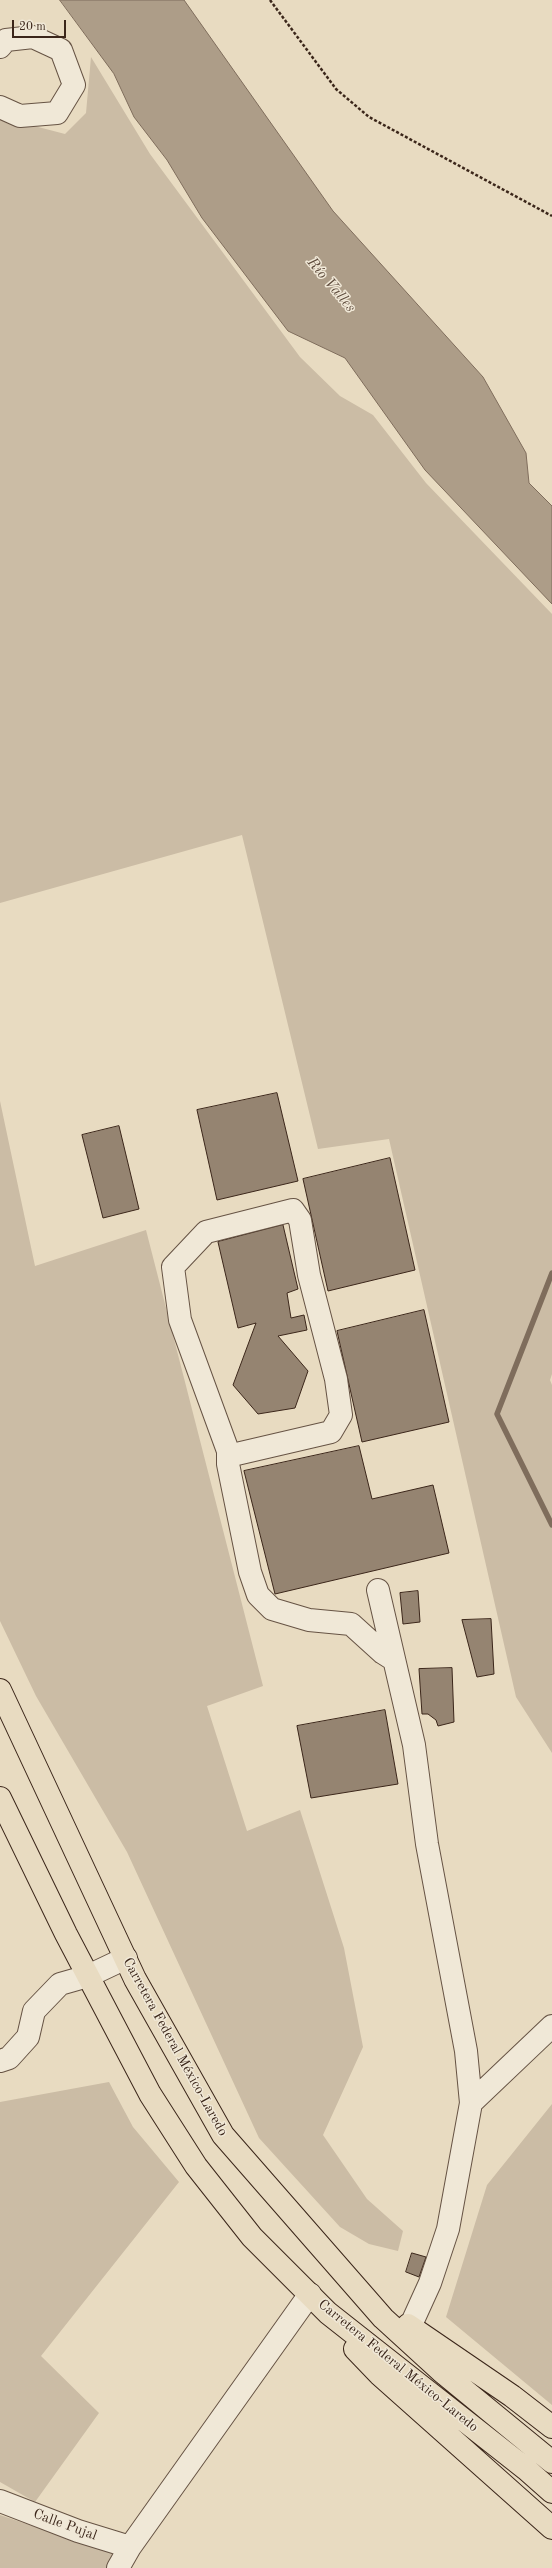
<!DOCTYPE html>
<meta charset="utf-8">
<style>
body{margin:0}
#map{position:relative;width:552px;height:2568px;overflow:hidden;background:#e8dbc1;font-family:"Old Standard TT",serif}
canvas{display:block}
.scale{position:absolute;left:12px;top:20px;width:54px;height:18px;box-sizing:border-box;border:2px solid #3b261a;border-top:0;padding-left:5px;font-size:12px;line-height:14px;white-space:nowrap;color:#3b261a;-webkit-text-stroke:3px #f0e8d7;paint-order:stroke}
</style>
<div id="map">
<canvas width="552" height="2568"></canvas>
<div class="scale">20 m</div>
</div>
<script>
const ctx = document.querySelector('canvas').getContext('2d');
ctx.lineJoin = 'round';
function fillPath(path, color) {
  ctx.fillStyle = color;
  ctx.fill(path, 'evenodd');
}
function strokePath(path, color, width, dash) {
  ctx.strokeStyle = color;
  ctx.lineWidth = width;
  ctx.lineCap = dash ? 'butt' : 'round';
  ctx.setLineDash(dash || []);
  ctx.stroke(path);
}
function drawText(font, color, halo, rows, align = 'center') {
  ctx.font = font + ' "Old Standard TT",serif';
  ctx.lineWidth = 3;
  ctx.setLineDash([]);
  ctx.textBaseline = 'middle';
  ctx.strokeStyle = halo;
  ctx.fillStyle = color;
  for (const [text, x, y, turn = 0] of rows) {
    ctx.save();
    ctx.translate(x, y);
    ctx.rotate((+turn || 0) * Math.PI / 180);
    ctx.textAlign = isNaN(turn) ? turn : align;
    if (halo) ctx.strokeText(text, 0, 0);
    ctx.fillText(text, 0, 0);
    ctx.restore();
  }
}
fillPath(new Path2D(`
 M91,57L150,154L300,357L340,396L373,415L426,483L552,614V1374L550,1380L552,1385V1753L516,1697L389,1139L318,1149L242,835L0,903V117L65,134L86,113Z
 M0,1101L35,1266L146,1230L263,1686L207,1706L247,1831L300,1810L344,1948L363,2047L323,2135L367,2199L403,2231L398,2251L369,2244L340,2227L259,2138L127,1852L36,1696L0,1621Z
 M109,2082L133,2127L179,2182L41,2356L99,2413L35,2502L0,2482V2102Z
 M552,2104V2405L446,2317L487,2185Z
 M0,2515L116,2554L106,2568H0Z`), '#cbbca5');
const water = new Path2D(`
 M60,0H184L333,211L483,377L526,453L529,483L552,506V604L425,470L345,358L288,331L202,218L167,160L134,117L114,74Z`);
fillPath(water, '#ad9d88');
strokePath(water, '#7f6d5c', 1);
strokePath(new Path2D(`
 M552,1273L497,1414L552,1525`), '#7f6d5c', 5.5);
const building = new Path2D(`
 M277,1093L298,1181L217,1200L197,1110Z
 M119,1126L139,1209L103,1218L82,1135Z
 M390,1158L415,1270L328,1291L303,1179Z
 M283,1225L298,1289L287,1293L291,1318L304,1315L307,1330L278,1336L308,1371L295,1408L258,1414L233,1385L256,1323L238,1328L218,1242Z
 M424,1310L449,1422L362,1442L337,1331Z
 M359,1446L372,1499L433,1485L449,1553L275,1594L244,1471Z
 M418,1591L420,1622L403,1624L400,1593Z
 M491,1619L494,1674L477,1677L462,1620Z
 M452,1668L454,1722L438,1726L436,1720L428,1714H422L419,1669Z
 M385,1710L398,1784L311,1798L297,1726Z
 M412,2253L426,2257L419,2277L406,2272Z`);
fillPath(building, '#958471');
strokePath(building, '#3b261a', 1);
const minor = new Path2D(`
 M0,47L6,40L33,37L61,50L74,85L57,113L20,116L0,107
 M228,1456L331,1432L341,1415L336,1379L309,1275L300,1220L293,1210L206,1232L173,1267L180,1320L228,1451V1464L250,1572L258,1595L272,1609L309,1620L351,1624L383,1653L394,1660
 M378,1590L414,1745L427,1844L466,2051L471,2103L448,2229L430,2283L410,2327
 M0,2061L9,2058L28,2037L34,2011L60,1984L88,1976L126,1958
 M471,2103L552,2026
 M0,2501L78,2531L130,2547
 M118,2568L130,2547L310,2294`);
const major = new Path2D(`
 M0,1690L135,1979L223,2135L383,2318L441,2371L552,2462
 M0,1798L66,1934L150,2094L196,2166L252,2237L328,2313L526,2469L552,2492
 M408,2325L512,2396L552,2427
 M355,2349L379,2374L552,2528`);
strokePath(minor, '#665344', 24);
strokePath(major, '#3b261a', 24);
strokePath(new Path2D(`
 M270,0L336,89L369,117L552,216`), '#3b261a', 2.5, [3, 2]);
strokePath(minor, '#f0e8d7', 22);
strokePath(major, '#e8dbc1', 22);
drawText('14px', '#3b261a', '#f0e8d7', [
 ["Carretera Federal México-Laredo",175,2047,61],
 ["Carretera Federal México-Laredo",398,2366,39],
 ["Calle Pujal",65,2525,20]
]);
drawText('italic 15px', '#5d4a3b', '#f0e8d7', [
 ["Río Valles",331,285,50]
]);
</script>
